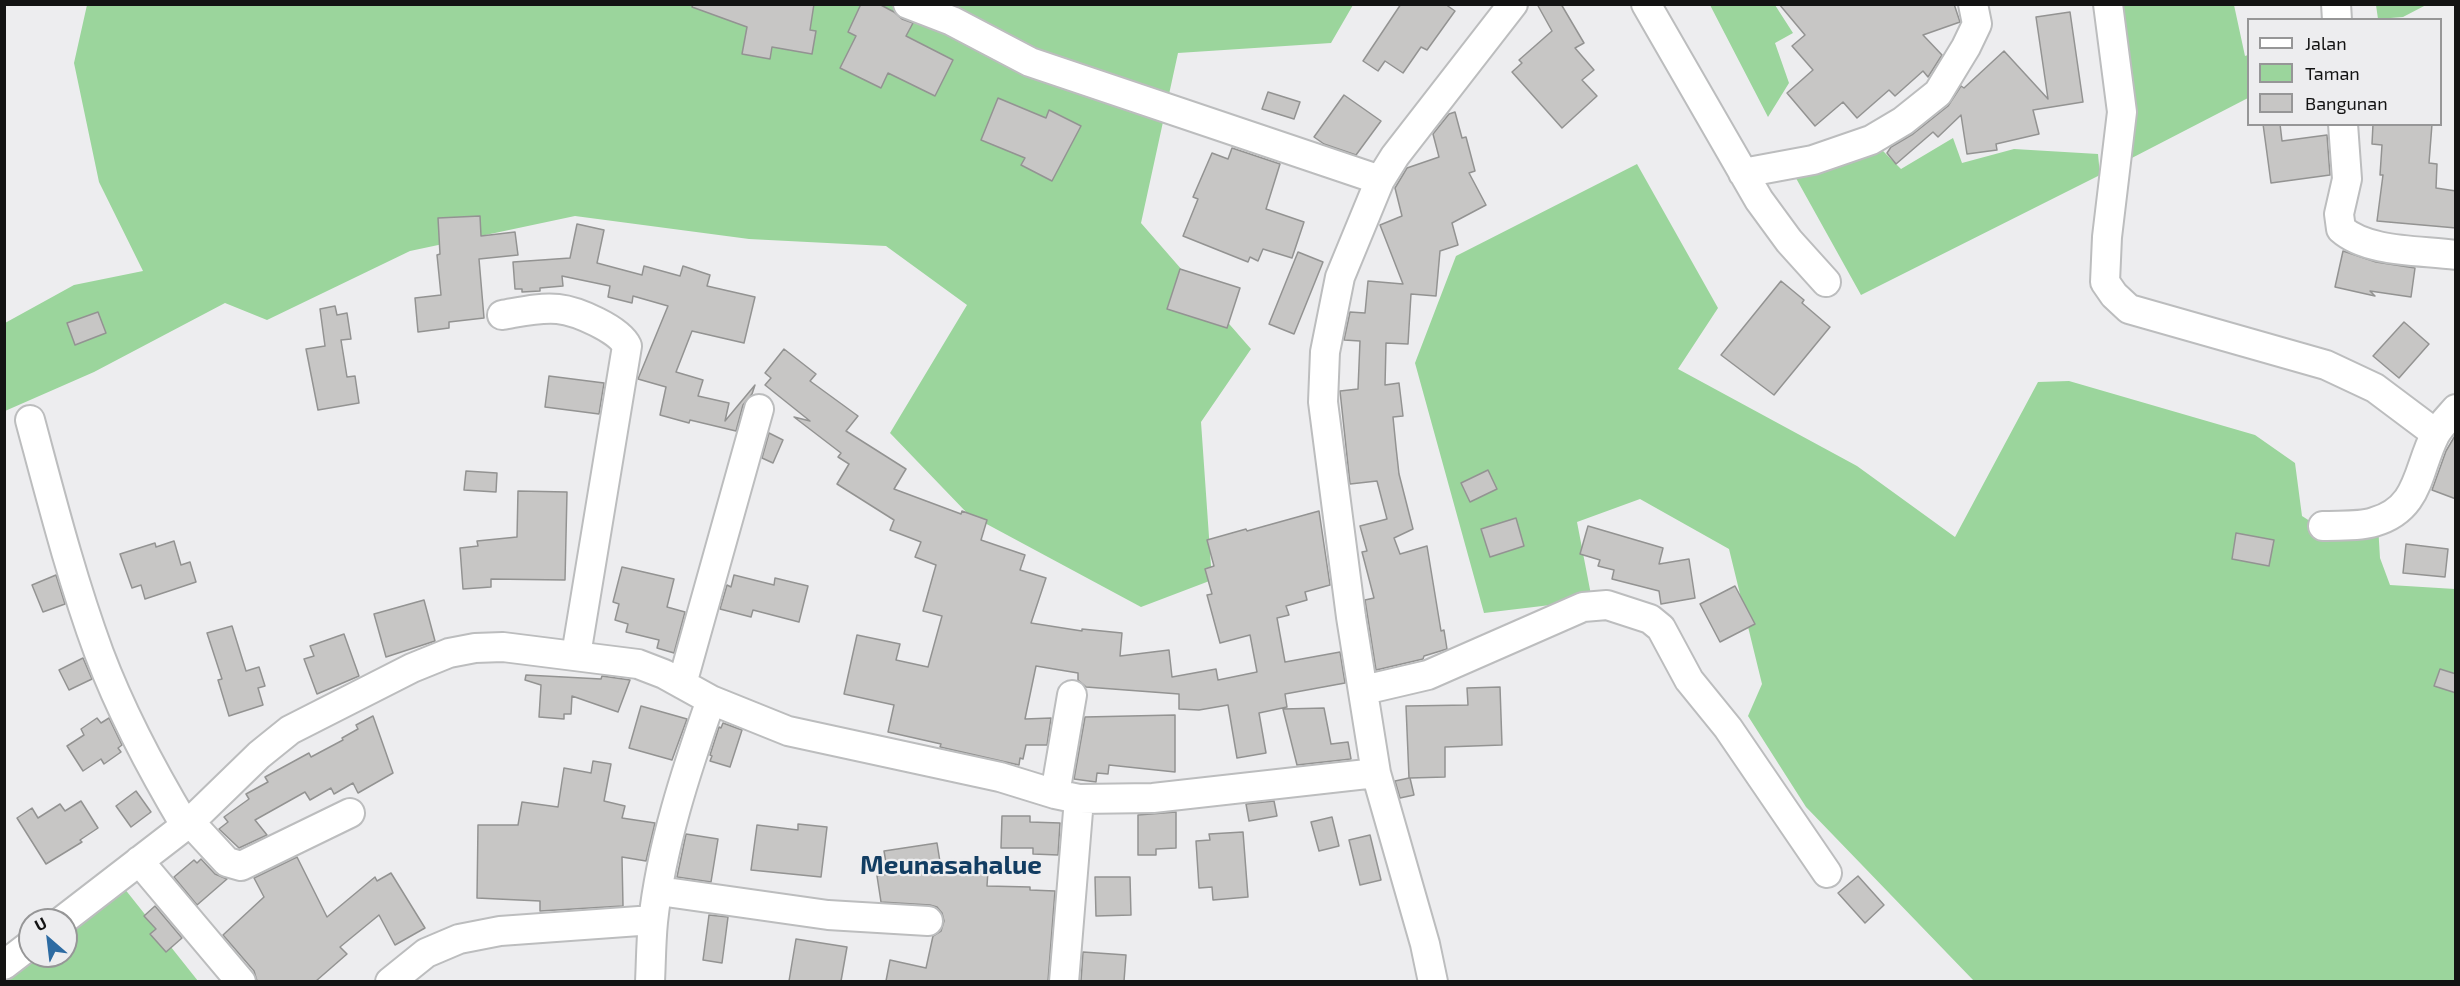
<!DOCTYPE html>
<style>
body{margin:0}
#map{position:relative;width:2460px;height:986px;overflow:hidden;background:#ededef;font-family:"Exo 2",sans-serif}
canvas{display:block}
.frame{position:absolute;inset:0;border:6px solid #131313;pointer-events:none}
.legend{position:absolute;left:2247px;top:18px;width:195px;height:108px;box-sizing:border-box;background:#ededef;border:2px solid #969697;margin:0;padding:8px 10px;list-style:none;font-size:18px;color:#131313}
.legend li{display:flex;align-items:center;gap:12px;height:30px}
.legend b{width:30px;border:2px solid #969697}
.north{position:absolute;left:18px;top:908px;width:60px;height:60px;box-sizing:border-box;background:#ededef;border:2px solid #969697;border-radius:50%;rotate:332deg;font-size:16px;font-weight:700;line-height:24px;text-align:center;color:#131313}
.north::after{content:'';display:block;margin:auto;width:21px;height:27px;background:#2d6ba2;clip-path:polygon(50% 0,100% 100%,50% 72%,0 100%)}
</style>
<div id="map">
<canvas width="2460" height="986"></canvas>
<div class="frame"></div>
<ul class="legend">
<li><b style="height:8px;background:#fff"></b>Jalan</li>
<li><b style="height:16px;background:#9bd59c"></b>Taman</li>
<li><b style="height:16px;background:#c7c6c5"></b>Bangunan</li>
</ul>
<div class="north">U</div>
</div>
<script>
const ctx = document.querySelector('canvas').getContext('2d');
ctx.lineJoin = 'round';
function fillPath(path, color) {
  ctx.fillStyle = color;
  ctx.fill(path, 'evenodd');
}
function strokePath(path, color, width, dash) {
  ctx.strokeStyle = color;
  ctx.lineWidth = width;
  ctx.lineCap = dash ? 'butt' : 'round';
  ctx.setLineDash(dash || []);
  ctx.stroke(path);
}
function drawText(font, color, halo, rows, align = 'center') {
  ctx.font = font + ' "Exo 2",sans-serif';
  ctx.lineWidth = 4.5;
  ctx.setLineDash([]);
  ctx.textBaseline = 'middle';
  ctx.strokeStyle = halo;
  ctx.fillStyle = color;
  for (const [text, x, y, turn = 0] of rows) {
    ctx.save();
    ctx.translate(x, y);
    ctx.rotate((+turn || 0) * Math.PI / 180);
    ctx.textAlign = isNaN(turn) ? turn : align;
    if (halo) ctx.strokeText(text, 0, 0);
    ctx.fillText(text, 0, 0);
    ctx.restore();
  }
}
fillPath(new Path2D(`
 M87,5H1353L1331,43L1178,53L1141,223L1251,349L1201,422L1212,580L1141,607L968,514L890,433L967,305L886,246L749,239L575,216L410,251L267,320L225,303L94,372L5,411V323L74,285L143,271L99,182L74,63Z
 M1710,5H1775L1793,33L1775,43L1789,83L1768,117Z
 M2119,5H2234L2245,56L2248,55V98L2126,161Z
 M2376,5V4L2426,5L2403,17L2378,19Z
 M1953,138L1962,163L2014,149L2098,154L2100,175L1861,295L1792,171L1880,148L1901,169Z
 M1637,164L1718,308L1678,369L1857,466L1955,537L2038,382L2069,381L2255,435L2295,463L2302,516L2327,532L2378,525L2380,558L2390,585L2455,589V981H1974L1806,807L1748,716L1762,684L1729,549L1640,499L1577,522L1592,600L1484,613L1415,363L1456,256Z
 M124,888L198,981L6,982L38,956H66V934Z`), '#9bd59c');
const building = new Path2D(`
 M693,4H814L810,30L816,31L812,54L772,47L770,59L742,54L747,27L692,7Z
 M861,4H879L894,12L902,19L913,23L906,36L953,60L935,96L888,73L881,88L840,68L856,36L848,32Z
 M1401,4H1445L1455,11L1427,50L1421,47L1403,73L1385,61L1378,71L1363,61Z
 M1537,4H1561L1584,43L1575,48L1594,70L1582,80L1597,96L1562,128L1512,72L1522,63L1519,60L1552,31Z
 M1779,4H1954L1960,22L1923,35L1942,55L1928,77L1923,71L1895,96L1889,90L1857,118L1843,102L1815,126L1787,93L1813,70L1792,46L1805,35Z
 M2070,12L2083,102L2033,110L2039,134L1996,144L1997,150L1967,154L1961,115L1938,137L1933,132L1896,164L1887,153L1891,147L1913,134L1948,106L1961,86L1964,88L2004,51L2048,99L2036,17Z
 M1268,92L1300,102L1294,119L1262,109Z
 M1344,95L1381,121L1356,155L1324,144L1314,137Z
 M998,98L1046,118L1049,110L1081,126L1052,181L1021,165L1025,158L981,140Z
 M1455,112L1462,138L1466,137L1475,171L1469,173L1486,205L1452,223L1458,245L1440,251L1436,296L1411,294L1408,344L1386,343L1385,385L1399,383L1403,416L1393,417L1396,447L1399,474L1413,529L1394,538L1400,554L1427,546L1441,631L1444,630L1447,649L1424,656L1423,659L1376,670L1365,600L1374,598L1362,552L1367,551L1360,526L1387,519L1377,481L1350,484L1340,391L1358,389L1360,341L1344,340L1350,312L1365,313L1368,281L1403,284L1380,225L1402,216L1395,188L1407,168L1439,157L1433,134L1449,114Z
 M2263,124H2280L2282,141L2327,135L2330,175L2271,183Z
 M2373,124H2432L2429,163L2437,164L2436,188L2456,191V228L2377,221L2383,175H2380L2382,145L2372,144Z
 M1232,148L1280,164L1266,209L1304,222L1292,258L1263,249L1258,261L1250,257L1248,262L1183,236L1198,199L1193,197L1212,153L1228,159Z
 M480,216L481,236L515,232L518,255L479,259L484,318L449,322V328L418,332L415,298L441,295L437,255L440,254L438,218Z
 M577,224L604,230L597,263L642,275L644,266L680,276L683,266L710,275L707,286L755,297L744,343L692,331L676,372L703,380L698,396L729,403L725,421L755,385L752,394L743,405L736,431L690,420L689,423L660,415L666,387L638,379L668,306L633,296L632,303L608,297L610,286L562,276L563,286L540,288V291L522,292V289H515L513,262L570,258Z
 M2343,251L2376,262L2415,268L2411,297L2370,291L2375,296L2335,287Z
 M1298,252L1323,262L1294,334L1269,324Z
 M1180,269L1240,288L1227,328L1167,309Z
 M1781,281L1804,300L1802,303L1830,327L1774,395L1721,355Z
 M335,306L337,315L347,313L351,339L341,340L347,377L355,376L359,403L318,410L306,349L325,346L320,309Z
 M98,312L106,333L75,345L67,323Z
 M2404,322L2429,344L2399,378L2373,356Z
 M784,349L816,374L810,381L858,416L846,431L906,469L894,489L961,514L962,511L987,520L981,540L1025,555L1020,570L1046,578L1031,623L1082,631V629L1122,633L1120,656L1169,650L1172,677L1216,669L1218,680L1257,672L1250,635L1220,643L1207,595L1212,594L1205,569L1214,566L1207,540L1246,529L1247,531L1319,511L1330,585L1305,592L1307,600L1286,606L1289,615L1277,618L1285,662L1340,652L1345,683L1285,694L1287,707L1259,713L1266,753L1237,758L1228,705L1199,710L1179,709V694L1086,687L1078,680V673L1036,666L1025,719L1051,718L1047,745H1026L1023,759L1020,758L1019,765L940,747L941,744L888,732L894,705L844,694L857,635L900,644L896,660L928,667L942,616L923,611L936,565L915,557L921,542L890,530L894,520L837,484L849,464L838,457L841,453L794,417L810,421L765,385L771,378L765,373Z
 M549,376L604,383L599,414L545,407Z
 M769,433L783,440L773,463L762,458Z
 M2456,434V499L2432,490L2446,451Z
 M1488,470L1497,489L1470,502L1461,483Z
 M466,471L497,473L496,492L464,490Z
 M518,491L567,492L565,580L491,579V587L463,589L460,548L478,546L477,541L517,537Z
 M1516,518L1524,546L1490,557L1481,529Z
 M1588,526L1663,548L1659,564L1689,559L1695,598L1661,604L1659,591L1612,579L1614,570L1598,566L1600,560L1580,554Z
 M2236,533L2274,540L2269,566L2232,559Z
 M174,541L181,565L190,562L196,582L145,599L141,585L132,588L120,554L155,543L156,547Z
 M2406,544L2448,549L2445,577L2403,573Z
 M622,567L674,579L667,607L685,612L674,653L657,648L659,640L626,632L628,624L615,620L619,604L613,602Z
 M56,575L65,604L43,612L32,585Z
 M734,575L774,585L775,578L808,586L799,622L753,610L751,617L720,609L727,585L731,587Z
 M1735,586L1755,624L1720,642L1700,604Z
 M424,600L435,641L386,657L374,614Z
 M232,626L246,671L259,667L265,686L258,688L263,705L229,716L218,680L222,679L207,633Z
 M344,634L359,676L317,694L304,659L314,656L310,646Z
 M83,658L92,679L69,690L59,670Z
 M2440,669L2456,674V693L2434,686Z
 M526,675L601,679L602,676L630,680L618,712L572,696L571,714H564V719L539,717L541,685L525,680Z
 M1500,687L1502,745L1445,747V777L1410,778L1414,795L1400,798L1395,781L1409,778L1406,706L1468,705L1467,688Z
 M641,706L687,719L672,760L629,748Z
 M1324,708L1331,744L1348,742L1351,759L1297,765L1283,709Z
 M1175,715V772L1109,765L1108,774L1097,773L1096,782L1074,779L1085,717Z
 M373,716L393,773L358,793L353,783L334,794L331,788L310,800L305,792L255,820L267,835L239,848L219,829L228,822L224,817L249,799L246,794L268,782L265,777L309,753L311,757L343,740L342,738L358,729L356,725Z
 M97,718L101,723L109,718L122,745L118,748L121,752L104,764L101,759L83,771L67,746L84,735L81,729Z
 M723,723L742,730L730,767L710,761L712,756L710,755L719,727L721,728Z
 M593,761L611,764L604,801L625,806L622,818L655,823L646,861L622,857L623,906L540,911V901L477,898L478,825H518L522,802L558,807L564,768L591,773Z
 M136,791L151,812L131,827L116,806Z
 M81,801L98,828L80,840L82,842L46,864L17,818L32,808L38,818L60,804L65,811Z
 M1274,801L1277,816L1249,821L1246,804Z
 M1176,812V848L1156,849V855H1138V815Z
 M1002,816H1030V822L1060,823L1058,855L1033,854V848H1001Z
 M1332,817L1339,846L1319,851L1311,822Z
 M798,824L827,827L821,877L751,870L757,825L798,830Z
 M1243,832L1248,897L1213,900L1212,887L1199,888L1196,841L1210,840L1209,834Z
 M686,834L718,839L711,882L677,877Z
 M1370,835L1381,880L1360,885L1349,840Z
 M937,843L941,868L988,870L987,886L1030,887V890L1055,891L1048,981H886L890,960L926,968L933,936L941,931L944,921L942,913L937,907L930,905L881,902L877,876L888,874L884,851Z
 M297,857L327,917L375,877L377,881L391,873L425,928L395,945L379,915L340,947L347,954L316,981H257L254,971L223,935L264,897L254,878Z
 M201,859L215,874L227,879L197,905L174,877L194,860L197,863Z
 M1858,876L1884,905L1865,923L1838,893Z
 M1095,877H1130L1131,915L1096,916Z
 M155,906L182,938L166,952L150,934L156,929L144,916Z
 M709,915L728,917L722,963L703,960Z
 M796,939L847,947L841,981H789Z
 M1083,952L1126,955L1124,981H1081Z`);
fillPath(building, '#c7c6c5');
strokePath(building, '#939392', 1.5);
const minor = new Path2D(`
 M908,4L952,21L1030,62L1380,180
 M1646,4L1759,200L1789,241L1826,282
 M2108,4L2122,112L2107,237L2105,282L2114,295L2129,309L2326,365L2375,388L2435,433
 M2336,4L2337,20
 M2343,124L2347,179L2339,214L2341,229C2368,253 2421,250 2456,255
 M1743,173L1813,160L1871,140L1903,121L1938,93L1966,47L1977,24L1973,4
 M502,315C520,312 540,307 558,309C577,311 619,329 627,346L576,655
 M30,420C51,498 71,577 99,653C122,714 152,770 185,825
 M2323,526C2339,525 2359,527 2374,522C2420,509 2417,470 2435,435C2440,426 2449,417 2456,409
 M682,684L759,409
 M1364,690L1428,675L1583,607L1607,605L1650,619L1661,628L1689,680L1728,728L1827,873
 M1055,794L1072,695
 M190,822L227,862L241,866L350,813
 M139,861L241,982
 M659,891L828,915L928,921
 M63,920L190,822L259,755L290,730L412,668L449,653L475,648L503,647L638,664L664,674L711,700L788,731L1000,777L1055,794L1079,799L1153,798L1376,773
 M4,965L30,945
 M390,982L426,953L459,939L500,931L653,920
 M650,982C651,962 651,942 653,922C661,847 686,771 711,700
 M1064,982L1079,799
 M1433,982L1425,944L1376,773L1351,617L1323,402L1325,352L1340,277L1380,180L1395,156L1513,4`);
strokePath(minor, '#bcbdbe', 32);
strokePath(minor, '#fff', 28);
drawText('bold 26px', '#123d62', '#ededef', [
 ["Meunasahalue",951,865]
]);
</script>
